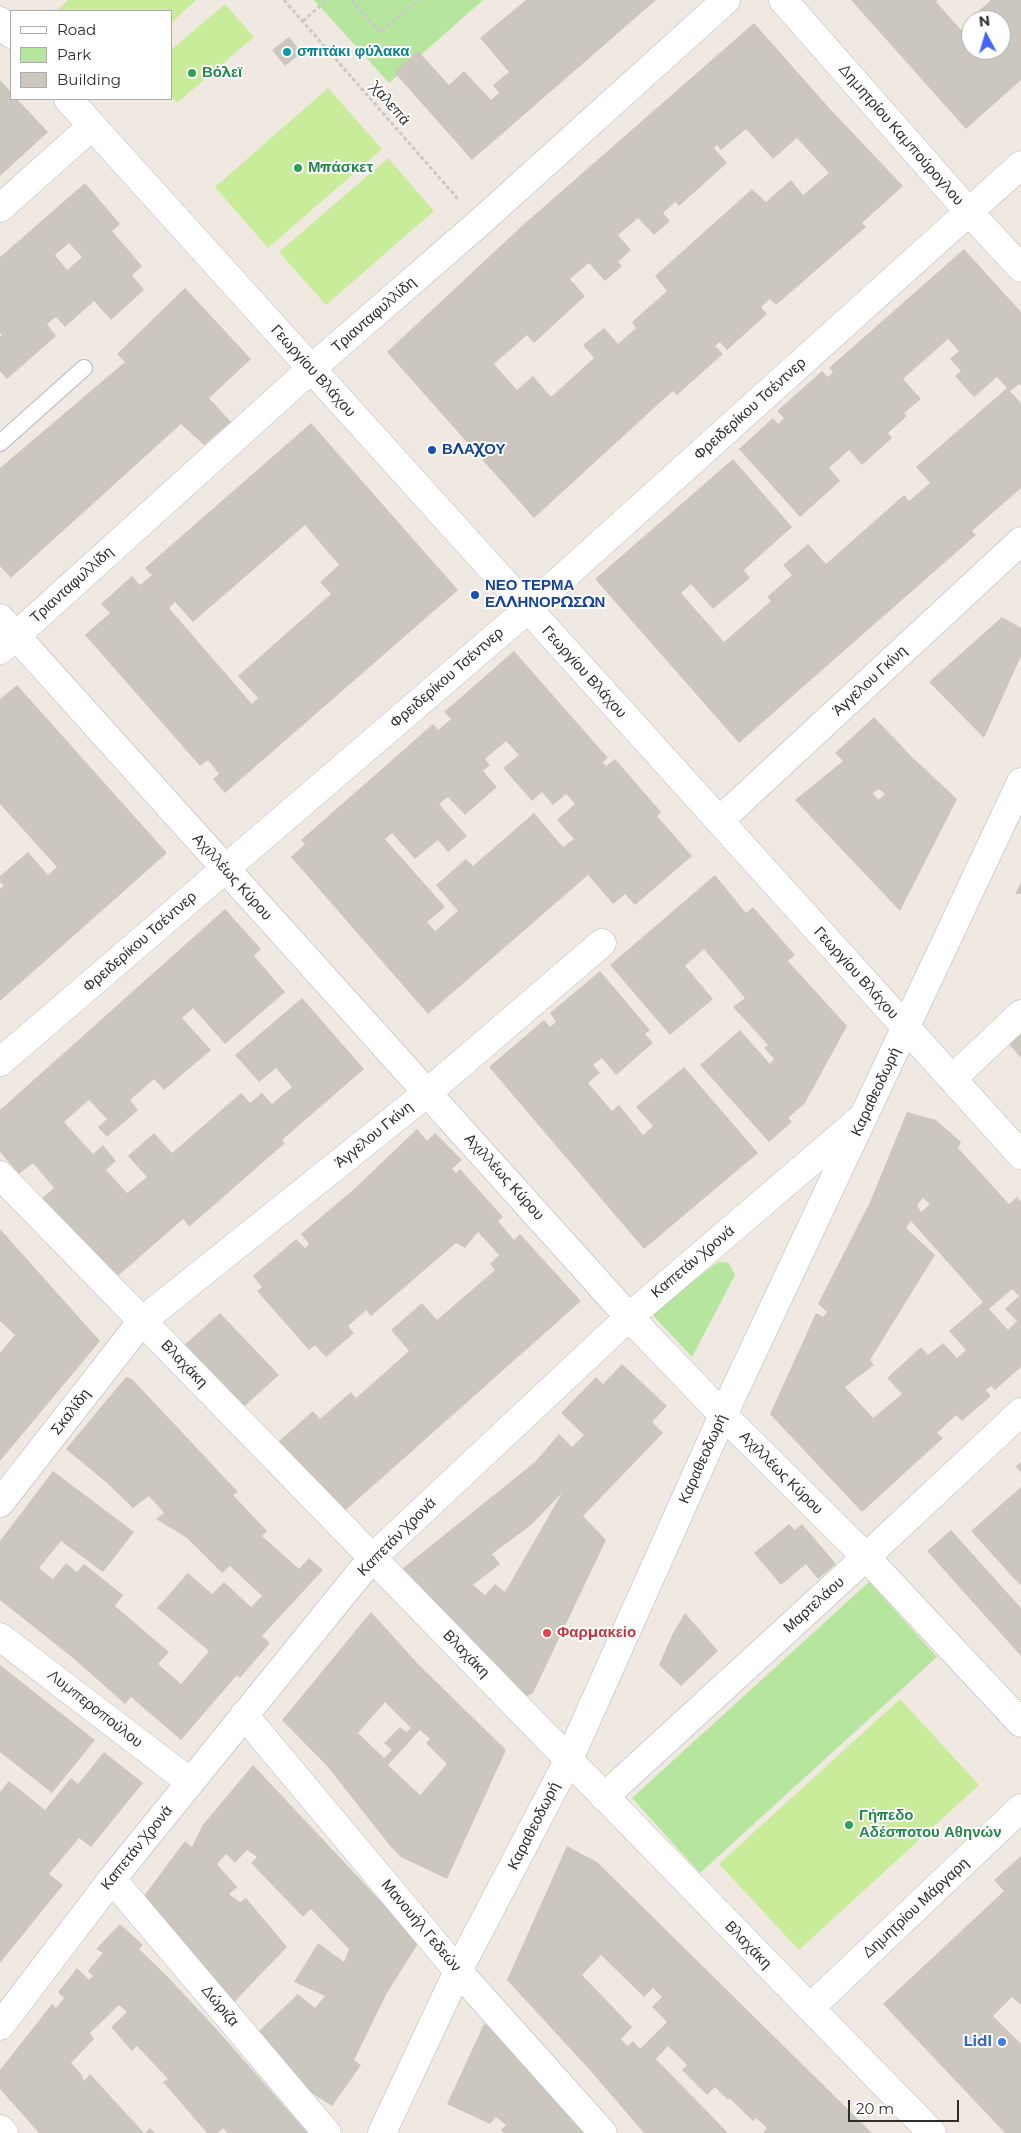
<!DOCTYPE html>
<meta charset="utf-8">
<style>
body{margin:0}
#map{position:relative;width:1021px;height:2133px;overflow:hidden;background:#efe9e1;font-family:Montserrat,sans-serif}
canvas{display:block}
.legend{position:absolute;left:10px;top:10px;width:162px;height:90px;box-sizing:border-box;background:#fff;border:1px solid #ababab;margin:0;padding:6px 9px;list-style:none;font-size:15px;color:#2e2e2e}
.legend li{display:flex;align-items:center;gap:10px;height:25px}
.legend b{width:25px;border:1px solid #ababab}
.north{position:absolute;left:961px;top:10px;width:50px;height:50px;box-sizing:border-box;background:#fff;border:1px solid #ababab;border-radius:50%;rotate:354deg;font-size:14px;font-weight:700;line-height:20px;text-align:center;color:#2e2e2e}
.north::after{content:'';display:block;margin:auto;width:18px;height:22px;background:#4264fb;clip-path:polygon(50% 0,100% 100%,50% 72%,0 100%)}
.scale{position:absolute;left:848px;top:2100px;width:111px;height:22px;box-sizing:border-box;border:2px solid #2e2e2e;border-top:0;padding-left:6px;font-size:15px;line-height:18px;white-space:nowrap;color:#2e2e2e;-webkit-text-stroke:4px #fff;paint-order:stroke}
</style>
<div id="map">
<canvas width="1021" height="2133"></canvas>
<ul class="legend">
<li><b style="height:6px;background:#fff"></b>Road</li>
<li><b style="height:14px;background:#b6e59e"></b>Park</li>
<li><b style="height:14px;background:#cbc7bf"></b>Building</li>
</ul>
<div class="north">N</div>
<div class="scale">20 m</div>
</div>
<script>
const ctx = document.querySelector('canvas').getContext('2d');
ctx.lineJoin = 'round';
function fillPath(path, color) {
  ctx.fillStyle = color;
  ctx.fill(path, 'evenodd');
}
function strokePath(path, color, width, dash) {
  ctx.strokeStyle = color;
  ctx.lineWidth = width;
  ctx.lineCap = dash ? 'butt' : 'round';
  ctx.setLineDash(dash || []);
  ctx.stroke(path);
}
function drawText(font, color, halo, rows, align = 'center') {
  ctx.font = font + ' Montserrat,sans-serif';
  ctx.lineWidth = 4;
  ctx.setLineDash([]);
  ctx.textBaseline = 'middle';
  ctx.strokeStyle = halo;
  ctx.fillStyle = color;
  for (const [text, x, y, turn = 0] of rows) {
    ctx.save();
    ctx.translate(x, y);
    ctx.rotate((+turn || 0) * Math.PI / 180);
    ctx.textAlign = isNaN(turn) ? turn : align;
    if (halo) ctx.strokeText(text, 0, 0);
    ctx.fillText(text, 0, 0);
    ctx.restore();
  }
}
fillPath(new Path2D(`
 M314,0H483L389,83Z
 M718,1262L729,1263L735,1275L692,1357L651,1313Z
 M869,1582L937,1657L700,1873L632,1798Z`), '#b6e59e');
fillPath(new Path2D(`
 M68,0H196L171,23V11H59L57,10Z
 M225,4L254,37L177,103L171,96V50Z
 M328,88L382,149L268,248L215,187Z
 M388,158L434,211L326,305L279,252Z
 M900,1699L979,1785L799,1950L719,1864Z`), '#c9ec9a');
fillPath(new Path2D(`
 M526,0H656L472,160L394,72L418,51L449,85L464,71L491,100L499,93L493,85L509,72L480,38Z
 M851,0H938L936,2L964,33L971,26V50H1001V20H975L972,17L991,0H1021V80L966,129Z
 M754,23L830,109L903,186L862,223L866,227L776,305L770,299L761,307L767,314L727,350L720,342L715,346L723,354L677,395L673,391L666,397L534,518L387,352L523,225ZM746,129L773,159L797,138L829,173L803,195L791,180L766,202L752,189L655,276L667,291L632,322L636,328L618,344L604,328L583,345L594,358L551,397L533,376L517,390L494,364L527,335L534,343L585,296L570,279L589,263L605,281L622,266L618,262L631,250L618,235L638,218L654,235L670,221L663,213L675,202L679,206L727,163L714,148L717,145L721,150Z
 M289,37L302,53L285,66L272,50Z
 M0,80L11,92V99H17L48,132L0,176Z
 M85,183L120,224L112,231L142,266L132,275L144,290L111,320L94,301L65,327L56,317L47,324L56,336L7,379L0,371V337L2,335L0,333V257ZM69,243L82,257L67,270L55,255Z
 M964,249L1021,312V386L1019,384L1010,391L1021,403V488L972,531L976,535L739,743L595,579L733,459L792,527L744,570L750,578L713,609L691,584L681,593L724,642L771,601L767,597L792,575L783,565L808,544L826,564L904,495L909,501L930,483L916,467L1007,388L997,377L974,397L955,376L961,371L950,359L959,351L948,339L903,379L921,399L904,413L907,416L888,433L892,438L862,465L849,450L829,468L840,481L800,517L739,449L773,418L778,424L784,418L777,411L822,371L828,377L833,372L829,368Z
 M185,288L251,359L209,398L231,422L204,445L181,424L11,578L0,566V468L125,362L117,354Z
 M311,423L458,590L225,793L213,779L219,774L208,760L200,766L85,635L110,613L101,604L132,576L140,585L152,575L145,568ZM305,525L339,565L320,582L331,594L238,676L258,698L252,704L169,608L175,602L193,622Z
 M1002,617L1021,628V656L984,738L929,682Z
 M514,651L608,758L603,762L606,766L615,759L661,812L657,816L692,856L635,905L625,894L613,904L588,875L428,1014L291,857L305,844L301,840L433,724L438,730L451,719L444,712ZM506,741L519,755L503,768L532,801L542,792L553,805L566,794L575,804L557,820L574,839L563,847L534,813L473,866L466,859L436,885L458,911L435,931L427,922L445,907L385,839L392,833L415,859L438,840L448,852L467,836L439,804L448,797L465,815L497,787L483,771L490,765L485,759Z
 M17,685L167,853L0,1001V889L4,886L0,882V876L28,852L48,875L57,867L0,804V699Z
 M874,717L912,757L957,799L900,911L795,800L843,761L835,753ZM879,789L885,794L878,800L873,793Z
 M715,875L746,913L753,907L795,955L788,961L847,1026L805,1103L788,1118L792,1122L769,1142L700,1065L740,1030L770,1064L774,1059L764,1048L768,1045L733,1007L745,998L704,949L685,966L713,999L670,1035L610,965Z
 M1021,882V894H1015Z
 M225,909L261,949L254,956L285,992L225,1044L193,1008L182,1018L211,1050L164,1090L154,1079L130,1100L138,1110L107,1137L98,1127L107,1119L89,1100L64,1122L93,1154L103,1145L116,1161L106,1170L127,1193L147,1177L128,1156L154,1133L172,1153L241,1093L250,1103L262,1093L272,1104L292,1087L276,1068L259,1082L235,1055L302,998L364,1069L282,1140L285,1143L189,1227L183,1219L112,1281L41,1199L54,1188L33,1163L19,1174L0,1152V1110Z
 M600,971L650,1030L645,1034L653,1043L616,1075L602,1058L593,1065L600,1073L588,1083L612,1111L619,1105L643,1135L653,1126L636,1107L684,1067L758,1153L644,1249L489,1067L544,1020L550,1027L556,1022L550,1013Z
 M1021,1034V1058L1009,1044Z
 M907,1112L936,1120L961,1142L958,1148L1009,1204L1017,1197L1021,1202V1367L995,1390L991,1386L986,1390L991,1396L962,1421L956,1415L937,1433L943,1438L862,1512L770,1414L816,1313L823,1317L827,1312L818,1304L870,1202ZM923,1198L930,1204L921,1212L917,1205ZM911,1221L983,1302L949,1331L966,1350L957,1358L943,1343L928,1355L921,1347L887,1378L902,1394L873,1418L845,1387L874,1365L870,1360L935,1255L906,1228ZM1012,1289L1019,1296L1005,1309L1017,1321L1008,1330L989,1309Z
 M417,1129L427,1141L435,1133L462,1160L452,1169L456,1173L460,1169L503,1217L498,1221L514,1240L520,1234L581,1301L339,1516L276,1444L313,1411L320,1419L351,1392L356,1398L409,1351L391,1330L422,1303L437,1320L495,1270L490,1264L499,1255L478,1232L465,1248L456,1243L371,1316L366,1310L348,1326L354,1333L326,1357L315,1345L309,1350L257,1291L262,1287L253,1276L296,1239L305,1248L309,1244L301,1234L353,1190Z
 M0,1229L100,1341L0,1461V1353L15,1335L0,1321Z
 M220,1313L279,1375L237,1413L179,1350Z
 M622,1364L667,1406L652,1422L663,1433L583,1516L606,1540L533,1693L524,1698L397,1573L535,1462L559,1434L572,1447L584,1435L561,1413L596,1377L603,1384ZM562,1493L505,1592L495,1584L485,1595L473,1585L500,1564L492,1554L531,1525Z
 M126,1377L132,1379L238,1492L233,1495L267,1531L262,1536L299,1569L309,1558L323,1570L262,1636L270,1643L240,1678L237,1675L181,1740L131,1697L125,1704L73,1658L0,1600V1541L53,1471L134,1532L103,1572L61,1541L39,1568L53,1579L66,1563L77,1572L84,1564L123,1595L115,1606L169,1652L158,1664L181,1684L209,1651L157,1608L188,1573L212,1594L224,1582L251,1607L262,1596L230,1566L222,1573L187,1538L156,1519L164,1513L149,1496L133,1508L107,1483L66,1449Z
 M1021,1462V1473L1016,1466Z
 M1021,1487V1584L1020,1585L971,1531Z
 M789,1524L795,1530L802,1524L836,1564L818,1579L806,1564L781,1585L754,1553Z
 M951,1530L1021,1608V1656L927,1551Z
 M371,1612L419,1665L506,1750L447,1879L401,1857L391,1847L327,1766L282,1720ZM385,1702L411,1728L406,1732L400,1727L384,1743L392,1750L384,1758L358,1733ZM420,1730L430,1739L426,1743L447,1764L420,1795L388,1765Z
 M685,1613L718,1651L681,1686L659,1665L672,1635Z
 M0,1665L95,1740L52,1793L0,1752Z
 M104,1752L143,1783L91,1847L79,1838L49,1874L63,1885L0,1963V1792L9,1781L45,1810L71,1778L78,1784Z
 M253,1765L419,1942L387,1993L354,2060L361,2065L332,2106L310,2092L257,2033L298,1994L315,2008L325,1996L294,1982L318,1943L344,1962L349,1949L311,1909L303,1917L251,1863L257,1857L247,1850L235,1863L226,1854L217,1864L237,1887L229,1894L240,1902L246,1898L287,1947L234,2002L141,1900L185,1841L192,1847L202,1826Z
 M567,1846L597,1862L872,2133H763L767,2128L756,2118L753,2121L729,2098L728,2100L715,2087L707,2095L682,2070L687,2065L668,2046L656,2059L728,2133H644L588,2068L507,1980ZM601,1955L644,1997L653,1988L662,1997L652,2007L667,2022L640,2049L633,2041L627,2046L621,2039L632,2027L582,1975Z
 M1021,1856V2005L1012,1997L993,2016L1021,2044V2133H1005L883,2004L1004,1891L994,1880Z
 M120,1924L143,1945L139,1949L167,1976L219,2032L308,2133H228L223,2128L218,2133H207L163,2082L168,2079L137,2046L132,2051L111,2027L127,2012L119,2005L90,2033L94,2039L71,2063L81,2074L84,2081L90,2074L144,2133H39L0,2089V2070L52,2004L56,2008L61,2002L64,1998L58,1992L77,1968L89,1980L93,1976L88,1971L103,1953L96,1949Z
 M484,2024L515,2036L597,2133H504L501,2130L506,2125L496,2117L490,2124L447,2104Z
 M150,2128L155,2133H145Z`), '#cbc7bf');
const service = new Path2D(`
 M0,443L84,368`);
const minor = new Path2D(`
 M783,0L969,212L1021,268
 M0,21L11,34
 M68,99L1021,1155
 M0,208L92,126
 M0,618L629,1317L723,1415L866,1557L1021,1723
 M0,650L311,369L479,223L726,0
 M719,821L1021,541
 M0,1062L528,609L1021,165
 M952,1079L1021,1014
 M0,1175L932,2133
 M0,1503L142,1321L427,1093L602,943
 M0,1637L190,1782
 M244,1715L458,1971L603,2133
 M604,1797L866,1557L1021,1412
 M112,1879L327,2133
 M810,2008L1021,1808
 M0,2026L112,1879L372,1558L629,1317L864,1116
 M0,2129L4,2133`);
const tertiary = new Path2D(`
 M382,2133L458,1971L569,1759L723,1415L1021,782`);
strokePath(service, '#b4b7c1', 18);
strokePath(minor, '#b4b7c1', 29);
strokePath(tertiary, '#b4b7c1', 29);
strokePath(new Path2D(`
 M284,0L458,199
 M351,0L380,32L418,0
 M303,21L327,0`), '#c9c9c9', 3, [4, 2.5]);
strokePath(service, '#fff', 16);
strokePath(minor, '#fff', 28);
strokePath(tertiary, '#fff', 28);
for (const [x, y, r, color] of [
 [287,52,5,"#0f9aa8"],
 [192,73,5,"#2e9e5b"],
 [298,168,5,"#2e9e5b"],
 [432,450,5,"#1a4fb4"],
 [475,595,5,"#1a4fb4"],
 [547,1633,5,"#e0444e"],
 [849,1825,5,"#2e9e5b"],
 [1002,2042,5,"#3f7fe0"]
]) {
  const dot = new Path2D();
  dot.arc(x, y, r, 0, 2 * Math.PI);
  ctx.fillStyle = color;
  ctx.fill(dot);
  strokePath(dot, '#fff', 2);
}
drawText('bold 15px', '#0d838f', '#fff', [
 ["σπιτάκι φύλακα",297,52]
], 'left');
drawText('bold 15px', '#27864d', '#fff', [
 ["Βόλεϊ",202,73],
 ["Μπάσκετ",308,168],
 ["Γήπεδο",859,1816],
 ["Αδέσποτου Αθηνών",859,1833]
], 'left');
drawText('15px', '#2e2e2e', '#fff', [
 ["Χαλεπά",390,104,49],
 ["Δημητρίου Καμπούρογλου",901,135,49],
 ["Τριανταφυλλίδη",374,315,-41],
 ["Γεωργίου Βλάχου",313,371,48],
 ["Φρειδερίκου Τσέντνερ",750,409,-42],
 ["Τριανταφυλλίδη",72,585,-42],
 ["Γεωργίου Βλάχου",584,672,48],
 ["Φρειδερίκου Τσέντνερ",447,678,-41],
 ["Άγγελου Γκίνη",870,681,-43],
 ["Αχιλλέως Κύρου",232,877,48],
 ["Φρειδερίκου Τσέντνερ",140,942,-41],
 ["Γεωργίου Βλάχου",856,973,48],
 ["Καραθεοδωρή",876,1092,-65],
 ["Άγγελου Γκίνη",374,1135,-39],
 ["Αχιλλέως Κύρου",504,1177,48],
 ["Καπετάν Χρονά",693,1262,-40],
 ["Βλαχάκη",184,1364,46],
 ["Σκαλίδη",71,1412,-52],
 ["Καραθεοδωρή",703,1459,-66],
 ["Αχιλλέως Κύρου",781,1473,45],
 ["Καπετάν Χρονά",397,1537,-45],
 ["Μαρτελάου",814,1605,-42],
 ["Βλαχάκη",466,1654,46],
 ["Λυμπεροπούλου",95,1709,38],
 ["Καραθεοδωρή",534,1826,-63],
 ["Καπετάν Χρονά",137,1848,-51],
 ["Δημητρίου Μάργαρη",916,1908,-43],
 ["Μανουήλ Γεδεών",421,1926,50],
 ["Βλαχάκη",748,1945,46],
 ["Δώριζα",220,2006,50]
]);
drawText('bold 15px', '#164399', '#fff', [
 ["ΒΛΑΧΟΥ",442,450],
 ["ΝΕΟ ΤΕΡΜΑ",485,586],
 ["ΕΛΛΗΝΟΡΩΣΩΝ",485,603]
], 'left');
drawText('bold 15px', '#be3a42', '#fff', [
 ["Φαρμακείο",557,1633]
], 'left');
drawText('bold 15px', '#366cbe', '#fff', [
 ["Lidl",992,2042]
], 'right');
</script>
